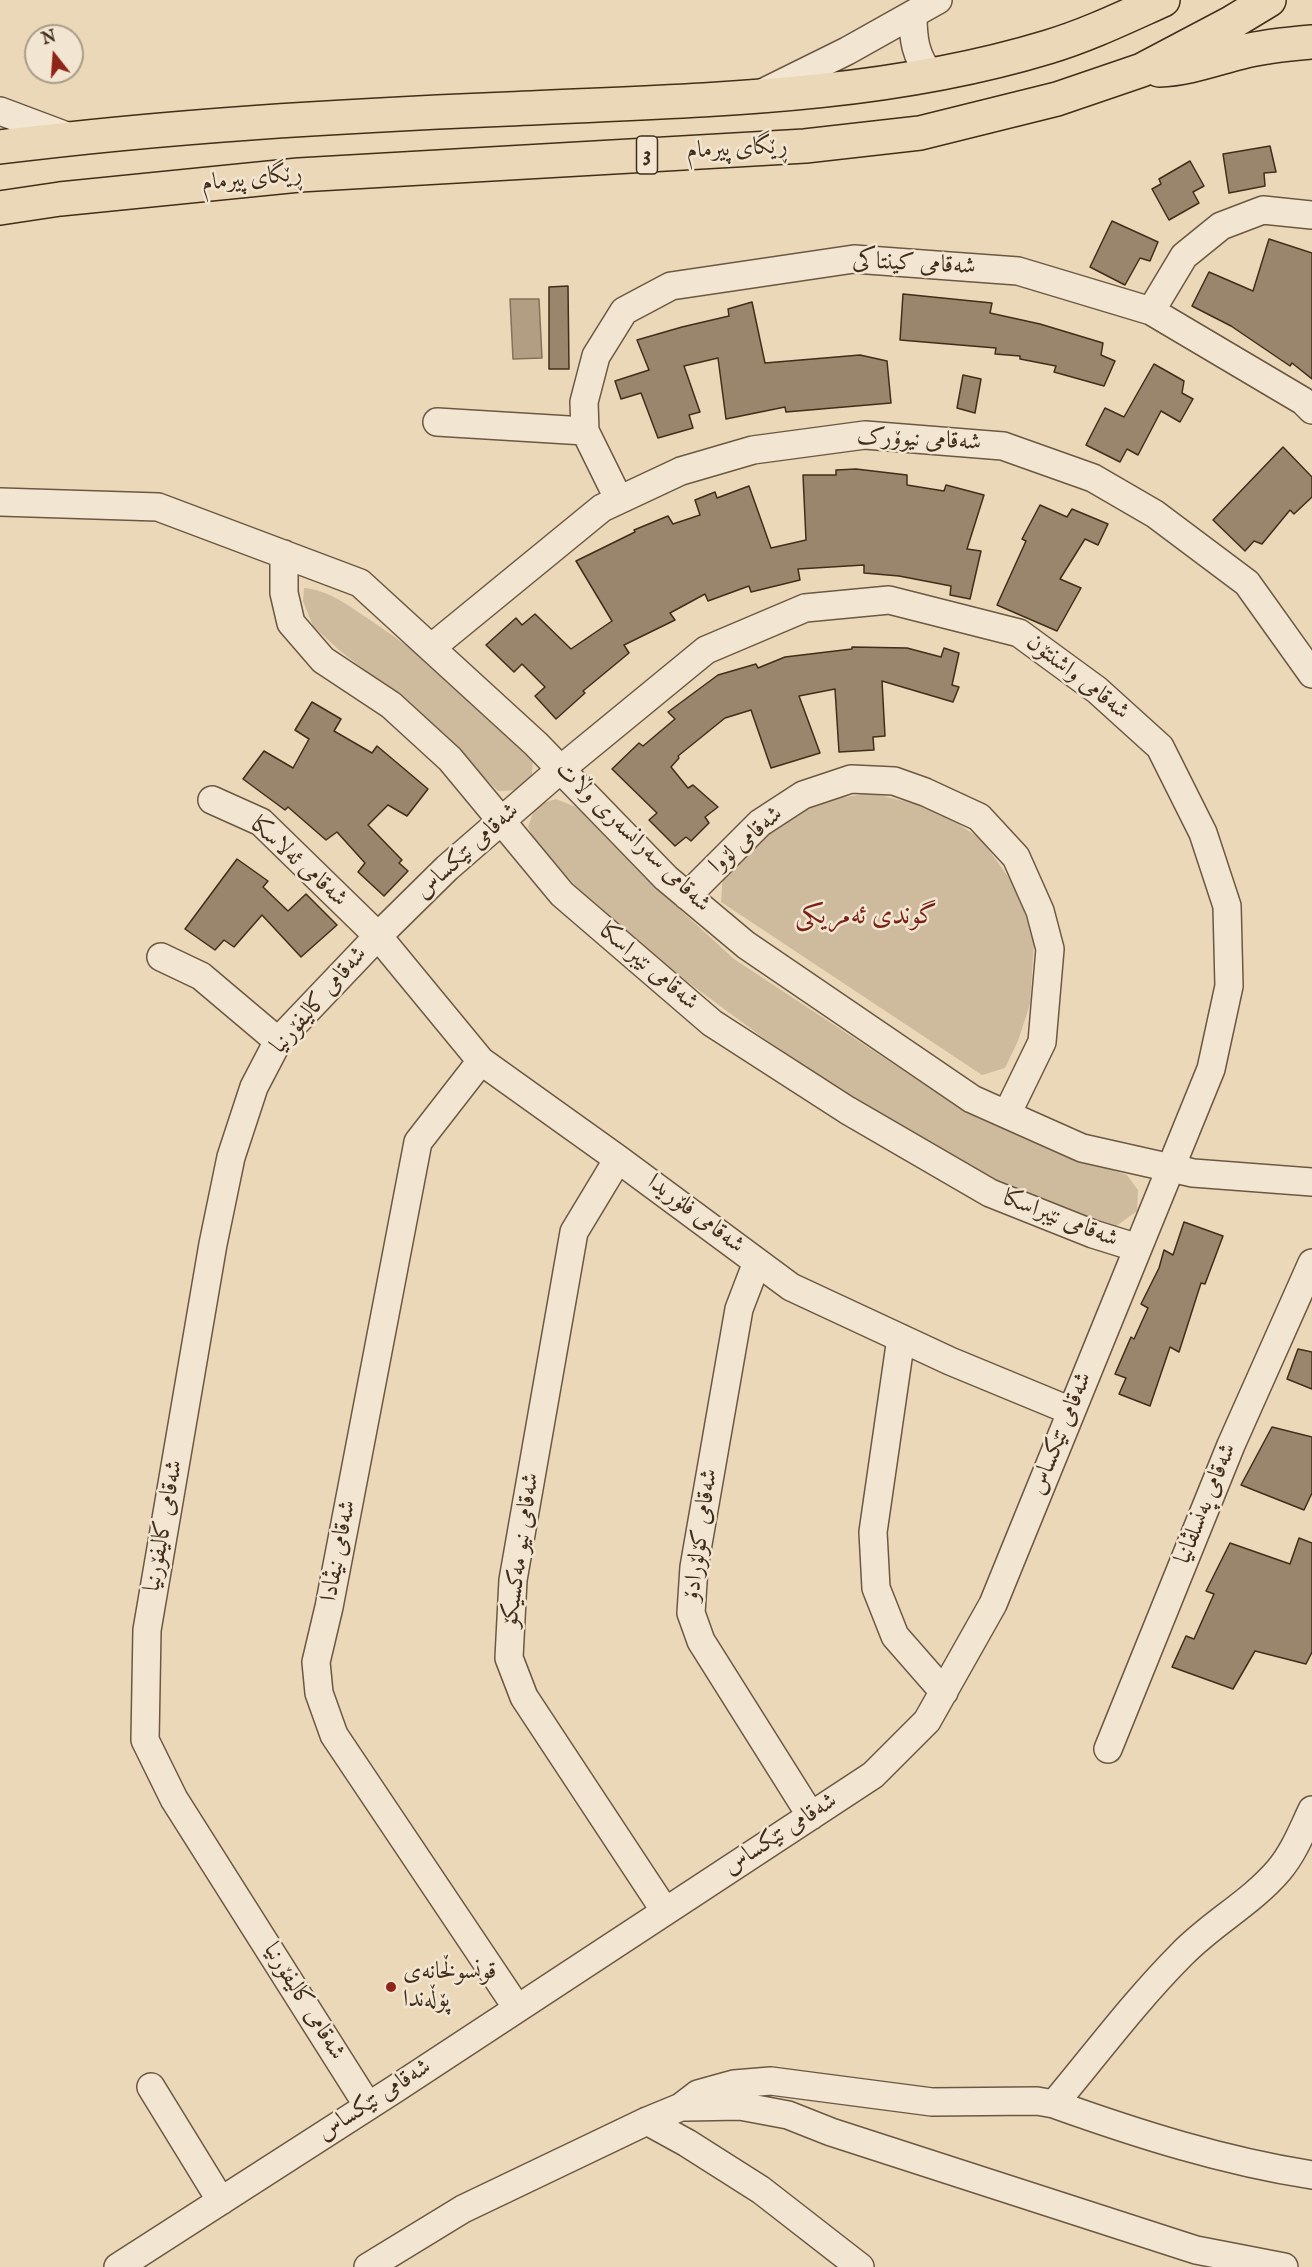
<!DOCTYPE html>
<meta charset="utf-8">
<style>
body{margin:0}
#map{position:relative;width:1312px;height:2267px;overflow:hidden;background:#ebd8b9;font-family:"IM FELL English",serif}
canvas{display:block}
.north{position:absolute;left:24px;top:24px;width:60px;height:60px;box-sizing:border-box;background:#f2e6d2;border:2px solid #ab9c88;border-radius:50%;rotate:343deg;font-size:16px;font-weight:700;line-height:24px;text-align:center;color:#412e1a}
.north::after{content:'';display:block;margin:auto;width:21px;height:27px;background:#8f2418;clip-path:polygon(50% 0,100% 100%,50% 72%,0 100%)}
</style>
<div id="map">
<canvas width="1312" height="2267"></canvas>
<div class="north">N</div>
</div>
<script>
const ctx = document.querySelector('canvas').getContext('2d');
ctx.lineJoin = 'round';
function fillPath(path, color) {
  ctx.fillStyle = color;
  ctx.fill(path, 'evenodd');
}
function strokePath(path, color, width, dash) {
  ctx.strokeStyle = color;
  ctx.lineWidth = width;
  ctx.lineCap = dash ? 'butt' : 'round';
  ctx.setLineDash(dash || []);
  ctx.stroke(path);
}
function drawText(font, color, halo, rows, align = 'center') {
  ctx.font = font + ' "IM FELL English",Amiri,serif';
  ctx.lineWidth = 5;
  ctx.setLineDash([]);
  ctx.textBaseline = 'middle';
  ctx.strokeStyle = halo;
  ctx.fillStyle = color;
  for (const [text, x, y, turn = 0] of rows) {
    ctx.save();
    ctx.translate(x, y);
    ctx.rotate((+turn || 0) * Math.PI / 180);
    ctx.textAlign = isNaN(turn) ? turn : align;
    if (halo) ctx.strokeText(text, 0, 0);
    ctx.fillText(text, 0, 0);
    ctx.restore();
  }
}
fillPath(new Path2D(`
 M304,588C329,590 349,606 370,620C429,659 483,705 533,756L532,774L522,790L498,791L416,710L339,650L313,626L303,601Z
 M870,793L934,808L981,839L1017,889L1034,943L1030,1004L1018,1041L1005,1068L982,1075L721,902L723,873L788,815L822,801Z
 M556,799L576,807L639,872L734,959L945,1098L1062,1153L1127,1175L1138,1190L1137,1211L1115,1227L1048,1206L907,1136L762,1037L689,983L596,909L534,839L528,827L536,805Z`), '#cebb9e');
const water = new Path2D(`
 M510,299H539L542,358L513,359Z`);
fillPath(water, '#b19e83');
strokePath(water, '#847159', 1.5);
const building = new Path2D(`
 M1270,146L1276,172L1264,173L1265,186L1229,193L1223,154Z
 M1190,161L1204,186L1193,192L1199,203L1169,220L1152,189L1161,184L1159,179Z
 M1112,221L1158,242L1150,261L1140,258L1125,285L1090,267Z
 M1269,239L1312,253V379L1292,363L1290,366L1231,326L1192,306L1209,272L1253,291Z
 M568,286L569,369H549V287Z
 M903,294L992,303L990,313L1040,324L1103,343L1101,355L1115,361L1104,386L1054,372L1056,366L1020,359V356L995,354L996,348L900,340Z
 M752,302L765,363L860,355L887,361L891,403L786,412L785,407L726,419L718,358L684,366L700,412L689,415L693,428L658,438L641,393L621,399L615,381L649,370L637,340L682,327L729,316L728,309Z
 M1154,364L1184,381L1182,393L1193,399L1180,422L1161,411L1138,455L1127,449L1120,462L1086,445L1105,408L1124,417Z
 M963,375L981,379L975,413L957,408Z
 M1283,447L1312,477V497L1294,514L1290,510L1262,544L1254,541L1245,551L1213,520Z
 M856,469L907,475V485L944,491L946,485L984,495L967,549L981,551L970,599L950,595L951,586L899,576L864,573V565L798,569L800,580L751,592L749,586L708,601L705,594L670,613L675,620L624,645L629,653L583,691L585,693L556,719L535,696L545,687L522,664L514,672L486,645L516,618L522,625L535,614L571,649L612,621L576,561L635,532L634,530L668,516L673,524L700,515L695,500L715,492L717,498L749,486L771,548L806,540L803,475H836V470Z
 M1040,505L1067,517L1072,509L1108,524L1098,545L1085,539L1060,579L1081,588L1057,631L997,605L1026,541L1022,539Z
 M852,647L907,648L941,657L944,648L959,653L952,685L959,687L953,702L882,681L885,736L873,737L874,750L839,752L835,689L799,696L820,753L771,768L751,710L725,718L678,756L679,758L671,767L688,788L693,785L718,807L705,817L709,823L691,841L686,837L675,846L649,820L657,813L612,769L639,743L643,746L675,719L668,712L718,675L756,664L758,668L785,657L852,649Z
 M312,702L341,719L334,731L372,753L377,746L428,789L407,816L388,805L368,825L402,860L399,863L408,871L384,896L358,872L365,863L337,832L326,840L288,807L285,810L243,779L264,751L293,768L309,739L295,730Z
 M237,859L268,881L263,887L288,911L306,894L337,925L301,957L262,915L234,947L224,940L215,950L185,929Z
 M1184,1222L1223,1236L1205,1284L1201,1283L1179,1352L1170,1347L1150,1406L1119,1394L1126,1378L1115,1374L1131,1337L1134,1339L1148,1308L1141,1304L1159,1268L1164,1250L1173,1255Z
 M1298,1349L1312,1352V1389L1287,1379Z
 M1272,1427L1312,1437V1493L1304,1510L1241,1485Z
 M1299,1538L1312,1543V1652L1306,1664L1255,1651L1233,1689L1172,1667L1186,1636L1194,1639L1214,1594L1206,1591L1230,1543L1290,1564Z`);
fillPath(building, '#99866d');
strokePath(building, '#412e1a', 1.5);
const minor = new Path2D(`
 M913,15C913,38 915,57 931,75
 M764,92L847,51L938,0
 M0,111L72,138
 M1151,311L1184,256L1221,226L1263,210L1312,215
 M437,422L585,431
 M619,500L585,431L584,402L596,356L624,311L671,286L854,259L1018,271L1151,311L1303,401L1312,410
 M0,502L158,507L360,583L536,744L666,878L746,945L972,1099L1082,1148L1193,1173L1312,1182
 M284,554V593L291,623L323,660L391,705L450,759L562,894L712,1023L847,1110L990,1193L1093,1234L1138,1248
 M431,648L602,508L681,471L753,450L865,435L1003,446L1093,478L1155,514L1247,583L1312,674
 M212,800L261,822L378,936L481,1061L618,1159L791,1287L950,1361L1071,1411
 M687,896L760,823L803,795L851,779L894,781L925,792L979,817L1016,857L1040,911L1050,949L1042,1042L1007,1114
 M161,957L201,976L278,1041
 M481,1061L418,1142L329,1607L316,1662L319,1693L334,1735L517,2008
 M618,1159L574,1232L513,1580L509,1658L524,1697L665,1911
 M757,1262L739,1309L694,1567L691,1613L701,1641L811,1816
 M901,1338L873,1532L876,1588L895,1636L944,1692
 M1108,1749L1231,1445L1312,1263
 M151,2087L221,2201
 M1054,2104C1095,2055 1136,2000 1182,1954C1212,1923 1251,1903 1279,1870C1294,1852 1302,1831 1312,1810
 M686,2107L740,2106L788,2115L831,2132L1196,2250L1284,2267
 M647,2121L687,2143L761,2190L860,2267
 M118,2267C210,2208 303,2148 395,2089L873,1775L927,1721L993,1604L1211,1069L1229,986L1227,906L1203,833L1160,747L1097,690L1019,633L889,600L805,608L706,650L561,769L447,868L378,936L278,1041L254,1087L231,1157L213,1244L147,1630L145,1740L174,1799L368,2106
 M368,2267L463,2209L647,2121L681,2107L698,2094L734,2084L771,2081L932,2102L1037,2101L1054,2104C1138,2134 1223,2161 1312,2175`);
const highway = new Path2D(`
 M1159,70C1188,69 1214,59 1242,52C1265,46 1288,44 1312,42
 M0,147C168,126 338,116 508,109C688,100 874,100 1048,47C1088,35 1125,17 1163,0
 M0,208L60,199L299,175L805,146L920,133L1057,99L1142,70L1231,23L1269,0`);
strokePath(minor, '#6c5842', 30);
strokePath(highway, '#412e1a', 36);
strokePath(minor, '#f2e6d2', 27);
strokePath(highway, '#ebd8b9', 33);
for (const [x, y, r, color] of [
 [391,1987,6,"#8f2418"]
]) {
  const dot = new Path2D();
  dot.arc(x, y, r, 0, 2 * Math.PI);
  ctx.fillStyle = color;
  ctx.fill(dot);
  strokePath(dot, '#f2e6d2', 2);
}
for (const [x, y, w] of [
 [647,155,21]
]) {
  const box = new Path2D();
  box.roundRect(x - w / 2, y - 19, w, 38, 4.5);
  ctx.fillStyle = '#f2e6d2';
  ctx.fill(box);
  strokePath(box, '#412e1a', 1.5);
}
drawText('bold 22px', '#412e1a', null, [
 ["3",647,155]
]);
drawText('24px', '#412e1a', '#f2e6d2', [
 ["ڕێگای پیرمام",737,150,-3],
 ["ڕێگای پیرمام",252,180,-6],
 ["شەقامی کینتاکی",914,265,3],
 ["شەقامی نیوۆرک",919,441,3],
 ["شەقامی واشنتۆن",1077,678,38],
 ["شەقامی سەرانسەری وڵات",632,838,44],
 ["شەقامی لۆوا",747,841,-41],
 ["شەقامی تێکساس",468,852,-42],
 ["شەقامی ئەلاسکا",298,863,42],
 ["شەقامی نێبراسکا",648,968,40],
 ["شەقامی کالیفۆرنیا",320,1001,-49],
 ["شەقامی فلۆریدا",695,1215,37],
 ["شەقامی نێبراسکا",1060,1220,21],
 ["شەقامی تێکساس",1062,1434,-68],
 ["شەقامی پەنسلڤانیا",1207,1504,-68],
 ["شەقامی کالیفۆرنیا",165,1526,-80],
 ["شەقامی کۆلۆرادۆ",702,1535,-82],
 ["شەقامی نیو مەکسیکۆ",522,1550,-82],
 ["شەقامی نیڤادا",340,1551,-79],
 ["شەقامی تێکساس",781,1835,-33],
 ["شەقامی کالیفۆرنیا",303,2002,58],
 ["شەقامی تێکساس",375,2101,-33]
]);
drawText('24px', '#412e1a', '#f2e6d2', [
 ["قونسوڵخانەی",403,1973],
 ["پۆڵەندا",403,2001]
], 'left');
drawText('27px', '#7a1f14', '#f2e6d2', [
 ["گوندی ئەمریکی",866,917]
]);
</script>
